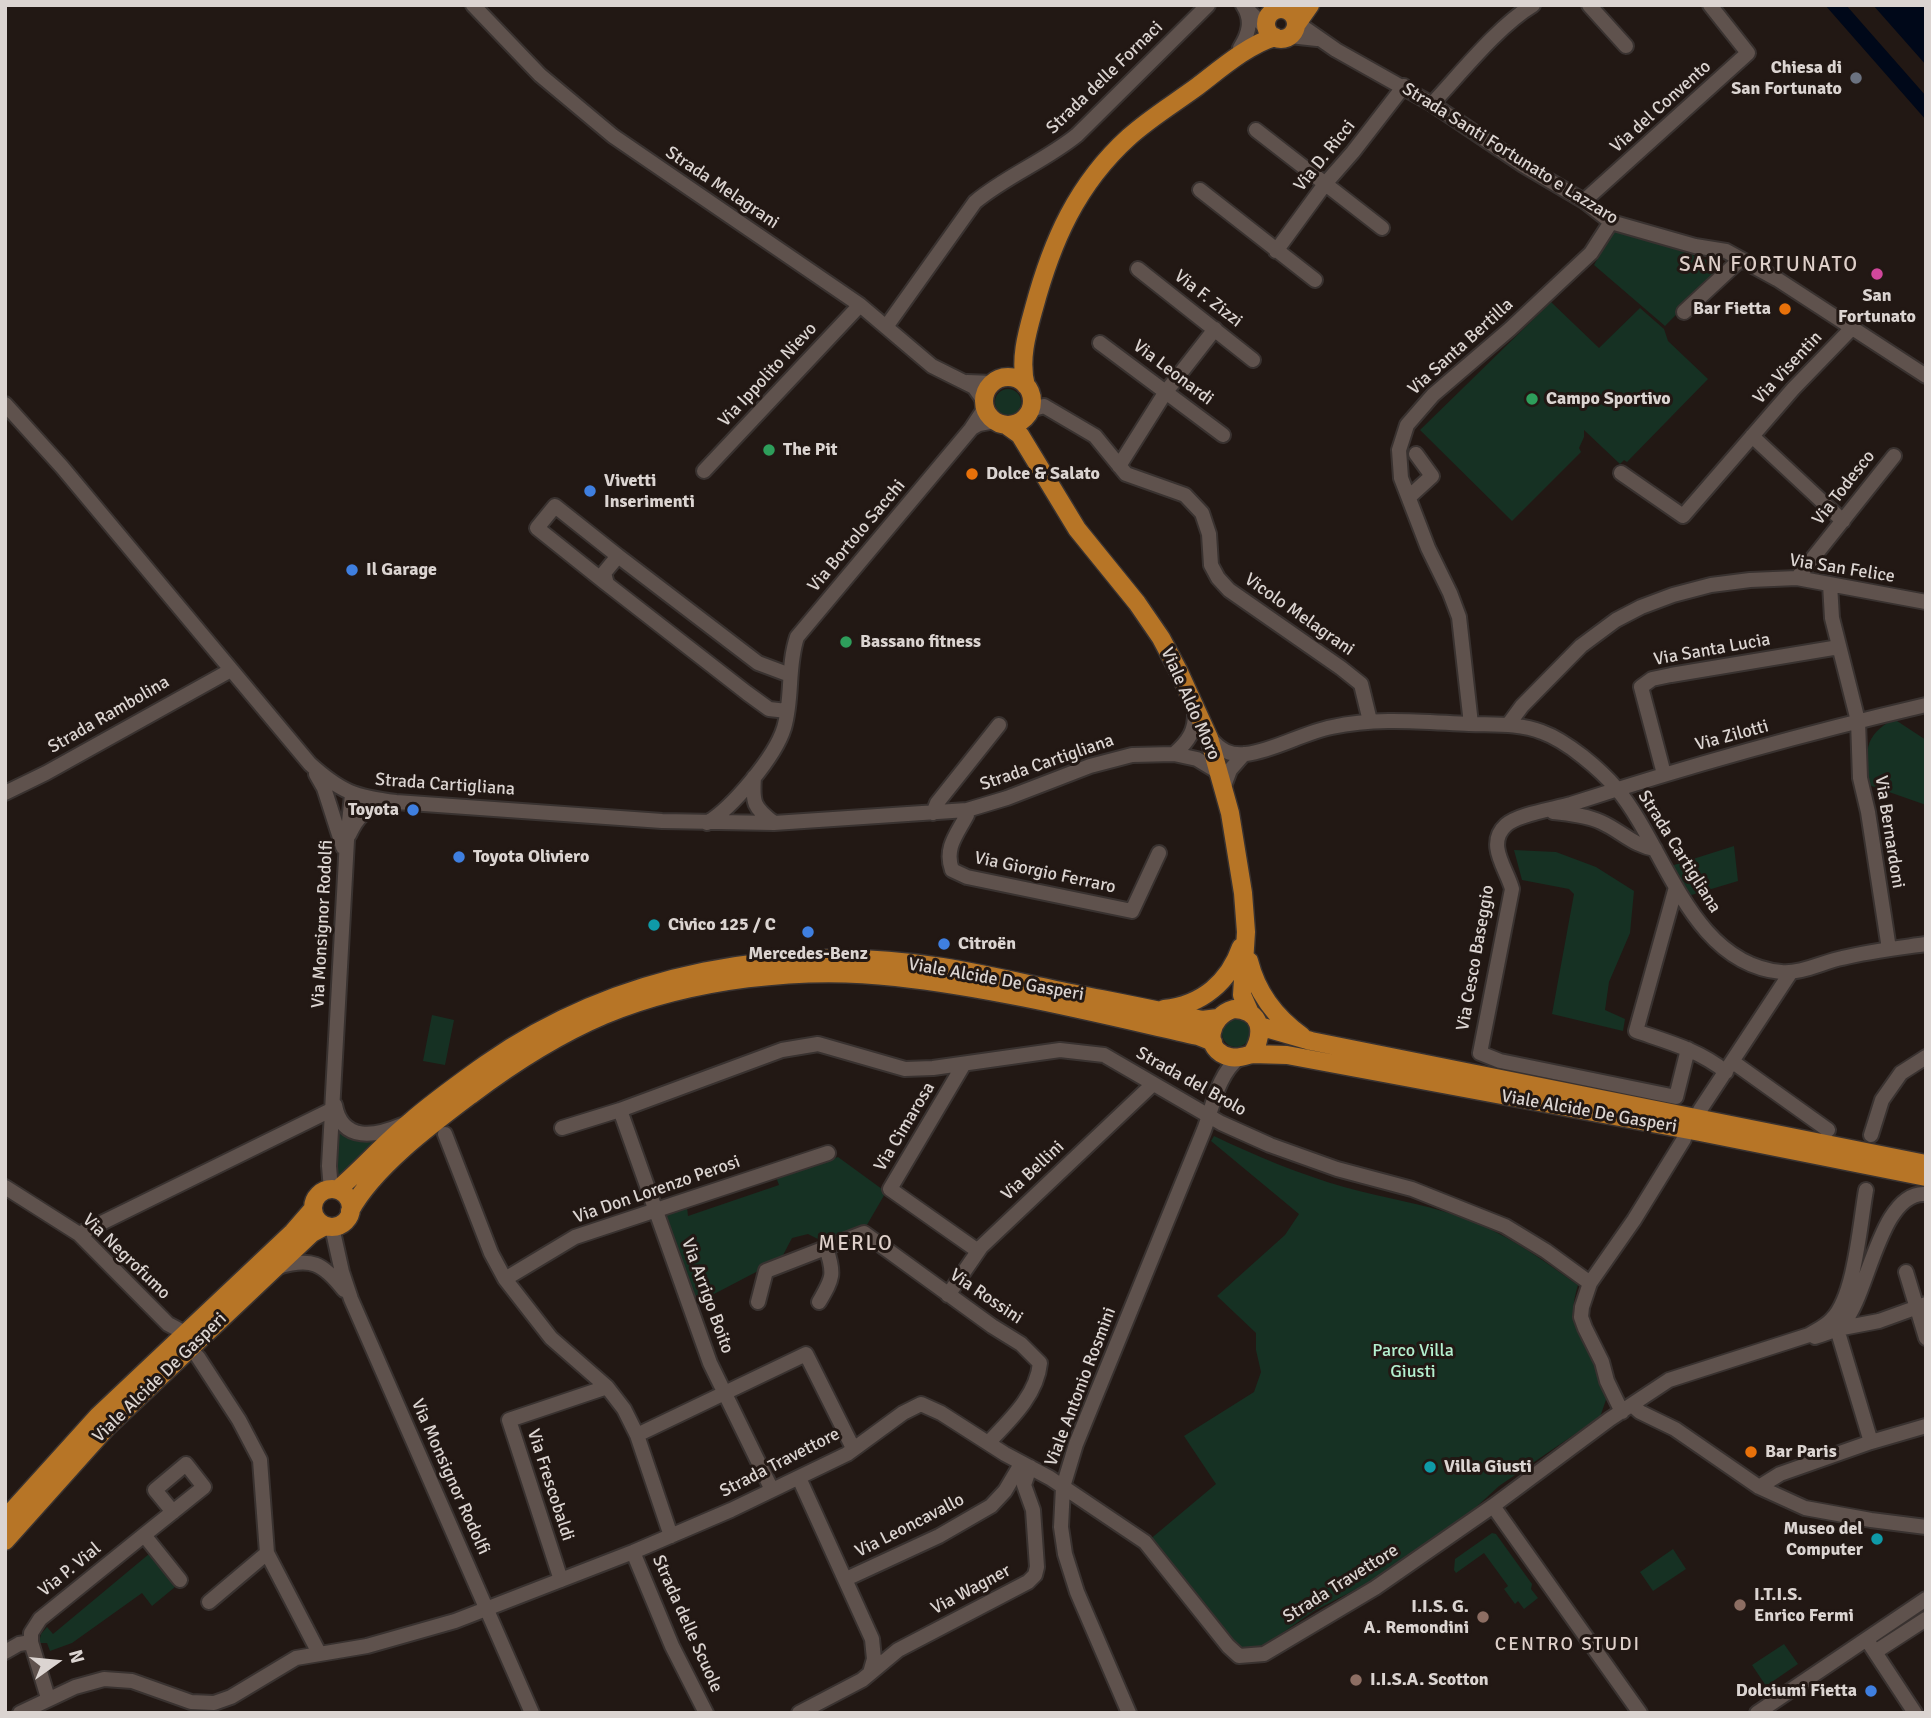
<!DOCTYPE html>
<meta charset="utf-8">
<style>
body{margin:0}
#map{position:relative;width:1931px;height:1718px;overflow:hidden;background:#221814;font-family:Signika,sans-serif}
canvas{display:block}
.frame{position:absolute;inset:0;border:7px solid #dbd4d1;pointer-events:none}
.north{position:absolute;left:21px;top:1627px;width:70px;height:70px;-webkit-text-stroke:5px #221814;paint-order:stroke;rotate:75deg;font-size:19px;font-weight:700;line-height:28px;text-align:center;color:#dbd4d1}
.north::after{content:'';display:block;margin:auto;width:24px;height:32px;background:#dbd4d1;clip-path:polygon(50% 0,100% 100%,50% 72%,0 100%)}
</style>
<div id="map">
<canvas width="1931" height="1718"></canvas>
<div class="frame"></div>
<div class="north">N</div>
</div>
<script>
const ctx = document.querySelector('canvas').getContext('2d');
ctx.lineJoin = 'round';
function fillPath(path, color) {
  ctx.fillStyle = color;
  ctx.fill(path, 'evenodd');
}
function strokePath(path, color, width, dash) {
  ctx.strokeStyle = color;
  ctx.lineWidth = width;
  ctx.lineCap = dash ? 'butt' : 'round';
  ctx.setLineDash(dash || []);
  ctx.stroke(path);
}
function drawText(font, color, halo, rows, align = 'center') {
  ctx.font = font + ' Signika,sans-serif';
  ctx.lineWidth = 6;
  ctx.setLineDash([]);
  ctx.textBaseline = 'middle';
  ctx.strokeStyle = halo;
  ctx.fillStyle = color;
  for (const [text, x, y, turn = 0] of rows) {
    ctx.save();
    ctx.translate(x, y);
    ctx.rotate((+turn || 0) * Math.PI / 180);
    ctx.textAlign = isNaN(turn) ? turn : align;
    if (halo) ctx.strokeText(text, 0, 0);
    ctx.fillText(text, 0, 0);
    ctx.restore();
  }
}
fillPath(new Path2D(`
 M1614,228L1724,266L1665,326L1594,265Z
 M1551,302L1599,348L1640,308L1664,329L1668,341L1708,379L1627,462L1624,460L1620,464L1584,430V437L1579,448L1581,452L1512,521L1420,430Z
 M995 402a13 13 0 1 1 26 0a13 13 0 1 1-26 0Z
 M1894,719L1926,740V805L1869,785C1866,753 1862,736 1894,719Z
 M1734,846L1738,881L1688,896L1671,866Z
 M1514,850L1556,852L1596,867L1634,891L1630,933L1609,982L1605,1010L1625,1019L1623,1031L1552,1014L1574,894L1569,889L1522,880Z
 M432,1015L454,1020L445,1065L423,1061Z
 M1222 1033a14 14 0 1 1 28 0a14 14 0 1 1-28 0Z
 M338,1122L380,1138L337,1180L335,1169Z
 M1214,1136C1256,1156 1299,1174 1344,1187C1382,1198 1421,1203 1458,1216C1503,1231 1540,1258 1578,1285C1566,1325 1579,1328 1594,1362C1599,1374 1598,1386 1607,1397L1600,1417L1499,1486L1459,1523L1374,1580L1314,1611L1255,1652L1243,1651L1220,1630L1148,1541L1216,1484L1184,1436L1254,1392L1261,1372L1256,1350V1333L1217,1296L1285,1235L1299,1214L1211,1141Z
 M838,1157L886,1192L864,1230L822,1241L808,1234L792,1238L781,1259L693,1305L663,1215L687,1207L688,1216L779,1185L776,1177Z
 M1492,1533L1496,1534L1532,1584L1531,1589L1538,1598L1524,1609L1518,1601L1515,1604L1504,1589L1508,1586L1484,1553L1456,1573L1454,1570L1455,1559Z
 M1673,1549L1686,1569L1653,1591L1640,1572Z
 M149,1554L175,1587L152,1606L142,1593L72,1643L50,1651L47,1643H39L41,1634L47,1627L53,1634Z
 M1784,1644L1798,1664L1766,1686L1752,1665Z`), '#163123');
fillPath(new Path2D(`
 M1825,5H1846L1926,96V120Z
 M1873,5H1926V65Z`), '#000819');
const minor = new Path2D(`
 M473,5L540,75L613,136L860,305L932,366L974,387L984,401
 M1243,5L1267,29
 M1589,5L1626,46
 M1296,25L1303,27L1336,50L1432,104L1523,165L1584,201L1611,222L1695,246L1726,251L1777,279L1926,376
 M1290,36L1317,39
 M1240,48C1249,34 1253,20 1243,5
 M1432,104C1461,73 1498,26 1533,5
 M1256,130L1382,228
 M1200,190L1315,280
 M1584,201L1748,53L1710,5
 M1276,251L1325,184L1353,152L1404,86
 M1138,269L1253,360
 M1684,312L1741,259
 M886,327L975,202C1006,176 1045,161 1077,135L1208,5
 M1100,343L1223,435
 M967,382L993,383
 M5,404L62,467L310,764C341,792 355,797 396,802L662,821L774,823L967,810L1007,798L1090,766L1132,755L1174,754L1197,759L1220,773
 M1030,410L1044,406L1095,436L1126,474L1185,495L1202,513L1209,534L1211,565L1218,578L1229,590L1341,668L1361,684L1370,721
 M972,428L979,424L995,421
 M1752,436L1843,521
 M1119,466L1165,393L1215,329
 M704,471L860,305
 M1621,473L1683,516L1793,389L1852,328
 M1409,497L1432,476L1416,454
 M1797,578L1894,456
 M607,584L537,528L555,506L618,556
 M1830,584L1832,618L1858,721L1860,778L1868,812L1889,949
 M787,711L769,709L747,693L607,584L604,573L618,556L758,663L790,675
 M1471,724L1459,617L1450,593L1428,548L1401,478L1399,450L1407,425L1433,395L1510,329L1591,253L1611,222
 M1508,725L1522,706L1581,646L1616,620L1641,607L1673,595L1711,585L1750,580L1797,578L1926,602
 M1210,738C1220,750 1230,756 1246,754C1276,750 1302,733 1332,727C1377,717 1423,722 1469,724C1493,725 1519,723 1542,732C1567,741 1600,769 1617,789C1666,848 1690,963 1781,972C1800,974 1823,962 1842,958C1870,951 1898,948 1926,944
 M1174,754C1189,741 1196,730 1195,710
 M316,774L324,788L343,847
 M1664,774L1641,687L1652,679L1671,675L1839,647
 M754,777C752,803 754,808 774,823
 M1224,786L1230,770L1244,754
 M5,793L46,773L231,670
 M967,810V815C957,834 944,848 952,870L967,877L1132,911L1159,853
 M1553,812C1569,814 1586,815 1601,822C1621,831 1634,846 1655,849
 M933,813L937,803L999,725
 M707,823C732,808 775,757 784,728C793,698 787,667 797,637L971,429L985,408
 M349,835C357,817 367,806 388,803
 M1676,887L1636,1031C1668,1042 1699,1050 1726,1072
 M1688,1049L1676,1097L1500,1061L1480,1053L1512,889C1507,869 1485,844 1506,825C1518,814 1554,809 1571,804C1688,766 1806,733 1926,705
 M1733,1062L1828,1130
 M964,1064L890,1189L978,1251
 M335,1105C342,1143 376,1136 402,1125
 M620,1110L710,1363L772,1490
 M1700,1110L1791,972
 M562,1128L620,1110L782,1050L818,1044L905,1069L933,1068L1060,1050L1104,1055L1221,1123L1270,1145L1337,1169L1412,1189L1505,1226L1546,1251L1590,1283
 M445,1134L491,1253L505,1279L551,1338L607,1387L624,1409L637,1435L671,1536
 M1871,1135L1882,1100L1901,1073L1926,1057
 M5,1187L79,1234L168,1324L185,1333
 M331,1190L329,1166L347,840L352,795
 M332,1227L342,1272L351,1299L532,1713
 M79,1234L333,1109
 M278,1267C311,1257 323,1263 344,1290
 M1906,1272L1926,1338
 M505,1279L575,1237L828,1153
 M948,1295L981,1247L1153,1084
 M758,1302L766,1271L864,1233L992,1326L1021,1344L1040,1363C1037,1395 1010,1420 989,1442
 M819,1302C833,1278 835,1274 826,1248
 M1815,1337C1826,1333 1836,1331 1844,1322C1868,1296 1880,1190 1926,1194
 M198,1357L239,1420L260,1460L267,1553L319,1653
 M1632,1405L1640,1412L1675,1429L1759,1487L1805,1508L1871,1520L1926,1527
 M1622,1412L1607,1381L1602,1362L1585,1328L1581,1317L1582,1307L1590,1283L1634,1220L1684,1139
 M637,1435L806,1354L853,1448
 M1871,1442L1837,1329L1879,1321L1926,1304
 M799,1478L872,1639L874,1659L870,1673
 M1759,1487L1780,1474L1871,1442L1926,1426
 M1493,1506L1640,1713
 M144,1535L180,1580
 M633,1552L672,1646L706,1713
 M846,1579L939,1536L991,1506L1005,1491L1021,1464
 M561,1580L509,1420L607,1387
 M209,1602L267,1553
 M1867,1640L1915,1713
 M5,1652L19,1644L31,1642
 M1875,1652L1926,1619
 M48,1698L31,1642V1633L40,1619L144,1535C164,1519 184,1503 204,1487L186,1464L155,1490L173,1512
 M20,1713L75,1687L104,1679L132,1681L191,1702L214,1703L231,1697L296,1658L367,1646L455,1621L633,1552L731,1510L847,1454L903,1413L921,1404L941,1413L1005,1454L1050,1478L1145,1542L1228,1646L1239,1656L1264,1654L1375,1588L1493,1506L1610,1419L1669,1380L1809,1335C1817,1330 1826,1326 1832,1319C1855,1296 1860,1223 1866,1190
 M799,1713L862,1680L898,1650L1028,1582L1035,1575L1037,1567L1033,1510L1024,1485L1030,1467
 M1129,1713L1077,1592L1065,1554L1061,1527L1063,1487L1076,1444L1204,1130C1213,1106 1218,1074 1239,1058
 M1757,1713L1926,1599`);
const major = new Path2D(`
 M1266 24a15 15 0 1 1 30 0a15 15 0 1 1-30 0Z
 M1296,25L1310,5
 M984 401a24 24 0 1 1 48 0a24 24 0 1 1-48 0Z
 M1026,386C1019,360 1027,333 1034,308C1052,241 1077,184 1129,137C1150,118 1175,103 1198,86C1219,70 1249,44 1275,37
 M1006,425L1020,435L1077,529L1137,603L1161,638L1179,672L1209,738L1230,813L1243,893L1246,932L1242,995L1250,1013
 M1249,961C1257,993 1275,1017 1302,1036
 M1164,1009C1202,1005 1229,982 1241,947
 M1234,1009C1263,1010 1264,1034 1252,1054C1245,1056 1238,1059 1230,1057C1202,1051 1208,1016 1234,1009Z
 M1259,1026L1311,1041L1926,1164
 M1252,1054L1287,1055L1700,1132L1926,1177
 M313 1208a19 19 0 1 1 38 0a19 19 0 1 1-38 0Z
 M337,1190C362,1169 384,1143 410,1122C434,1101 461,1082 486,1064C618,972 784,942 942,967C980,973 1018,982 1056,990C1105,1000 1154,1009 1202,1020L1218,1018
 M350,1211C374,1167 432,1124 472,1094C512,1064 557,1035 604,1015C691,979 802,966 896,977C996,988 1100,1014 1198,1036L1213,1042
 M5,1519L98,1416L293,1232L313,1209
 M5,1541L108,1426L312,1233L325,1226`);
strokePath(minor, '#393230', 18);
strokePath(major, '#393230', 21);
strokePath(minor, '#5f524d', 14);
strokePath(major, '#b77526', 18);
for (const [x, y, r, color] of [
 [1856,78,7,"#6b7280"],
 [1877,274,7,"#d1479c"],
 [1785,309,7,"#e8710a"],
 [1532,399,7,"#2e9e5b"],
 [769,450,7,"#2e9e5b"],
 [972,474,7,"#e8710a"],
 [590,491,7,"#3f7fe0"],
 [352,570,7,"#3f7fe0"],
 [846,642,7,"#2e9e5b"],
 [413,810,7,"#3f7fe0"],
 [459,857,7,"#3f7fe0"],
 [654,925,7,"#0f9aa8"],
 [808,932,7,"#3f7fe0"],
 [944,944,7,"#3f7fe0"],
 [1751,1452,7,"#e8710a"],
 [1430,1467,7,"#0f9aa8"],
 [1877,1539,7,"#0f9aa8"],
 [1740,1605,7,"#8d6e63"],
 [1483,1617,7,"#8d6e63"],
 [1356,1680,7,"#8d6e63"],
 [1871,1691,7,"#3f7fe0"]
]) {
  const dot = new Path2D();
  dot.arc(x, y, r, 0, 2 * Math.PI);
  ctx.fillStyle = color;
  ctx.fill(dot);
  strokePath(dot, '#221814', 2.5);
}
drawText('bold 18px', '#dbd4d1', '#221814', [
 ["Chiesa di",1842,68,"right"],
 ["San Fortunato",1842,89,"right"],
 ["San",1877,296,"center"],
 ["Fortunato",1877,317,"center"],
 ["Bar Fietta",1771,309,"right"],
 ["Campo Sportivo",1546,399],
 ["The Pit",783,450],
 ["Dolce & Salato",986,474],
 ["Vivetti",604,481],
 ["Inserimenti",604,502],
 ["Il Garage",366,570],
 ["Bassano fitness",860,642],
 ["Toyota",399,810,"right"],
 ["Toyota Oliviero",473,857],
 ["Civico 125 / C",668,925],
 ["Citroën",958,944],
 ["Mercedes-Benz",808,954,"center"],
 ["Bar Paris",1765,1452],
 ["Villa Giusti",1444,1467],
 ["Museo del",1863,1529,"right"],
 ["Computer",1863,1550,"right"],
 ["I.T.I.S.",1754,1595],
 ["Enrico Fermi",1754,1616],
 ["I.I.S. G.",1469,1607,"right"],
 ["A. Remondini",1469,1628,"right"],
 ["I.I.S.A. Scotton",1370,1680],
 ["Dolciumi Fietta",1857,1691,"right"]
], 'left');
drawText('18px', '#dbd4d1', '#221814', [
 ["Strada delle Fornaci",1105,78,-44],
 ["Via del Convento",1661,107,-42],
 ["Strada Santi Fortunato e Lazzaro",1510,154,32],
 ["Via D. Ricci",1325,156,-51],
 ["Strada Melagrani",722,188,34],
 ["Via F. Zizzi",1208,299,38],
 ["Via Santa Bertilla",1461,347,-42],
 ["Via Visentin",1788,368,-47],
 ["Via Leonardi",1173,373,37],
 ["Via Ippolito Nievo",768,375,-47],
 ["Via Todesco",1844,488,-52],
 ["Via Bortolo Sacchi",857,536,-50],
 ["Via San Felice",1842,569,9],
 ["Vicolo Melagrani",1299,615,35],
 ["Via Santa Lucia",1712,650,-10],
 ["Viale Aldo Moro",1190,704,66],
 ["Strada Rambolina",109,715,-30],
 ["Via Zilotti",1732,736,-15],
 ["Strada Cartigliana",1047,763,-19],
 ["Strada Cartigliana",445,785,4],
 ["Via Bernardoni",1889,832,81],
 ["Strada Cartigliana",1679,852,58],
 ["Via Giorgio Ferraro",1045,873,12],
 ["Via Monsignor Rodolfi",323,924,-87],
 ["Via Cesco Baseggio",1476,958,-80],
 ["Viale Alcide De Gasperi",996,980,10],
 ["Strada del Brolo",1191,1082,29],
 ["Viale Alcide De Gasperi",1589,1112,10],
 ["Via Cimarosa",905,1127,-59],
 ["Via Bellini",1033,1171,-43],
 ["Via Don Lorenzo Perosi",657,1190,-19],
 ["Via Negrofumo",126,1257,44],
 ["Via Arrigo Boito",707,1296,70],
 ["Via Rossini",986,1297,34],
 ["Viale Alcide De Gasperi",160,1378,-44],
 ["Viale Antonio Rosmini",1081,1387,-69],
 ["Strada Travettore",780,1463,-27],
 ["Via Monsignor Rodolfi",450,1477,66],
 ["Via Frescobaldi",550,1485,72],
 ["Via Leoncavallo",910,1526,-27],
 ["Via P. Vial",70,1570,-39],
 ["Strada Travettore",1341,1584,-32],
 ["Via Wagner",971,1590,-28],
 ["Strada delle Scuole",687,1624,66]
]);
drawText('18px', '#b4f0cf', '#221814', [
 ["Parco Villa",1413,1351],
 ["Giusti",1413,1372]
]);
ctx.letterSpacing = '2px';
drawText('19px', '#decfc9', '#221814', [
 ["CENTRO STUDI",1568,1645]
]);
ctx.letterSpacing = '0px';
ctx.letterSpacing = '2px';
drawText('21px', '#decfc9', '#221814', [
 ["SAN FORTUNATO",1769,265],
 ["MERLO",856,1244]
]);
ctx.letterSpacing = '0px';
</script>
